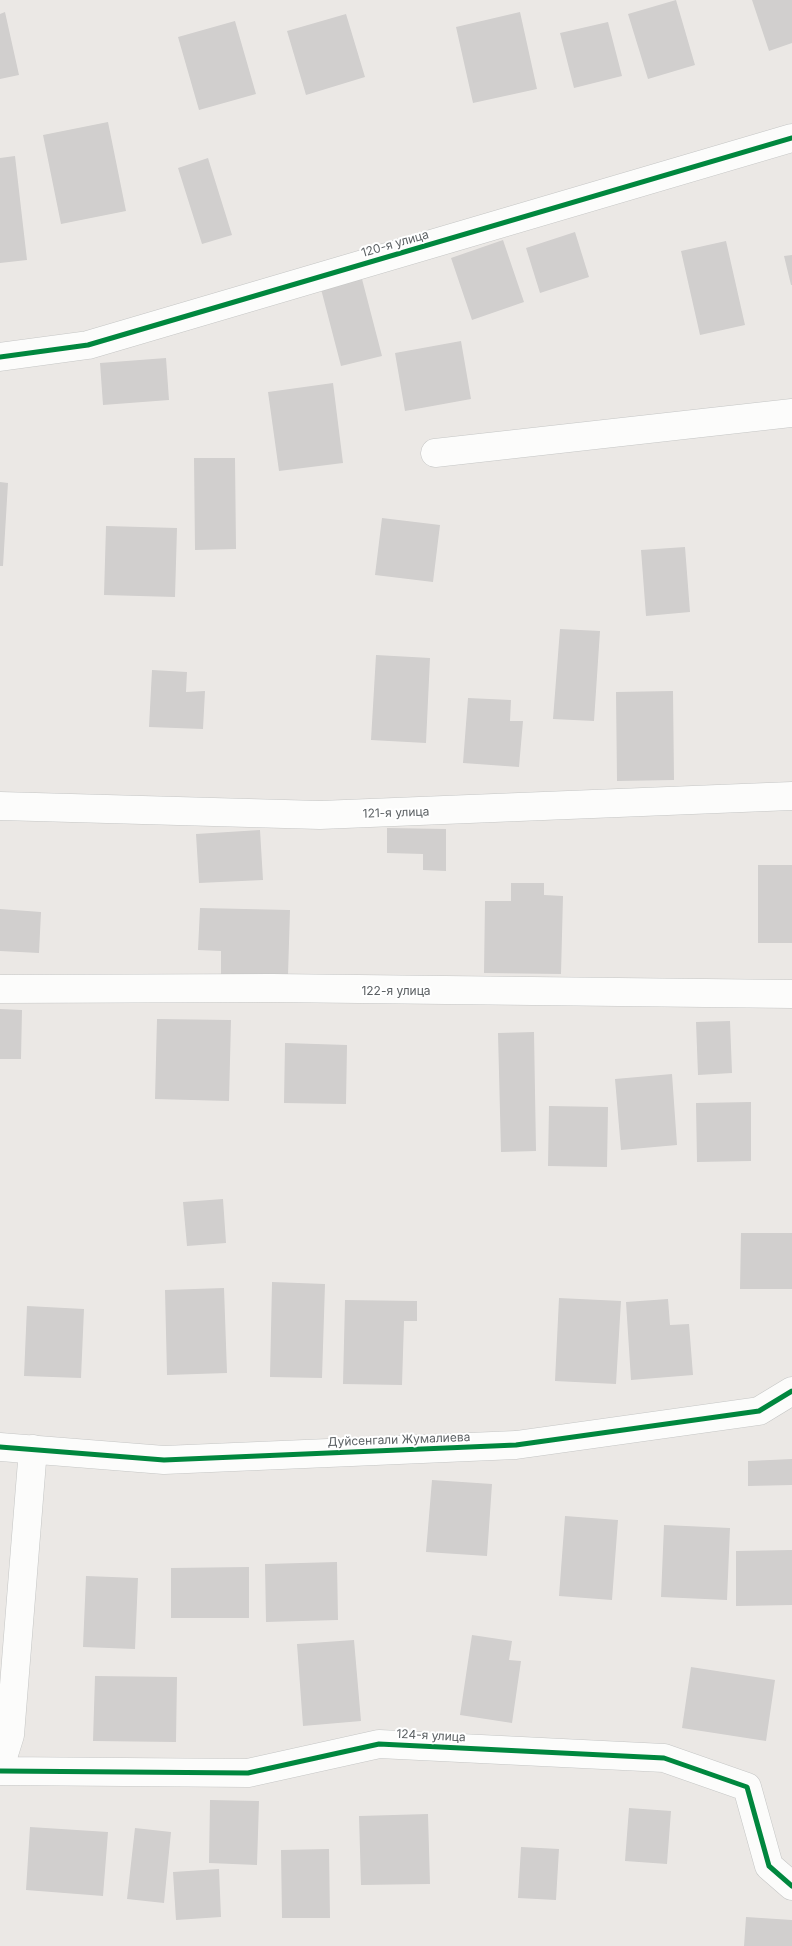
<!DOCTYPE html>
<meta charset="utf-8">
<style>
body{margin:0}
canvas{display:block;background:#ebe8e5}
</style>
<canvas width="792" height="1946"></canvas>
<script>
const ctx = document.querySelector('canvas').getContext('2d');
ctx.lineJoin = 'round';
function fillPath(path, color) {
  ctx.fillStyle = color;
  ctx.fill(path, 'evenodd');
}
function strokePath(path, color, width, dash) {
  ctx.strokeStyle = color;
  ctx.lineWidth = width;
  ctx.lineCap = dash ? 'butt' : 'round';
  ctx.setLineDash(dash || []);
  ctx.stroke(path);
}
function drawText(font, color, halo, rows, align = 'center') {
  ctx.font = font + ' Inter,sans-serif';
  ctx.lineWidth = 4;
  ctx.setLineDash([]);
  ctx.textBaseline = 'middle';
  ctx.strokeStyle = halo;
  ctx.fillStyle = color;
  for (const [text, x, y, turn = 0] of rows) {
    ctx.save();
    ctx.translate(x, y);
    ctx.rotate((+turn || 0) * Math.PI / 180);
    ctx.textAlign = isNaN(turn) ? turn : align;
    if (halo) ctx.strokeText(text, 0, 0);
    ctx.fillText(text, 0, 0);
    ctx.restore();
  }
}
fillPath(new Path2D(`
 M676,0L695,65L648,79L628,14Z
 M752,0H792V43L769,51Z
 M5,12L19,75L0,79V14Z
 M520,12L537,89L473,103L456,27Z
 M346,14L365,77L306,95L287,31Z
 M235,21L256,94L199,110L178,37Z
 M608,22L622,76L574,88L560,33Z
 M108,122L126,211L61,224L43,135Z
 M15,156L27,260L0,263V158Z
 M208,158L232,235L202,244L178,168Z
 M575,232L589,277L540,293L526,248Z
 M503,240L524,302L472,320L451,258Z
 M726,241L745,325L700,335L681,251Z
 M792,255V285H791L784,256Z
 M362,279L382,356L341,366L321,289Z
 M461,341L471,399L405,411L395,353Z
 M166,358L169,400L103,405L100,363Z
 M333,383L343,463L279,471L268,392Z
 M194,458H235L236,549L195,550Z
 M0,482L8,483L3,566H0Z
 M382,518L440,525L433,582L375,575Z
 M106,526L177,528L175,597L104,595Z
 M685,547L690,612L646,616L641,550Z
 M560,629L600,631L594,721L553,719Z
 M376,655L430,658L426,743L371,740Z
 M152,670L187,672L186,692L205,691L203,729L149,727Z
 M673,691L674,780L617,781L616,692Z
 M468,698L511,700L510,721H523L519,767L463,763Z
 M387,828L446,829V871L423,870V854L387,853Z
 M260,830L263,880L199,883L196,834Z
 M758,865H792V943H758Z
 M511,883H544V895L563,896L561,974L484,973L485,901H511Z
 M200,908L290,910L288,975L221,974V951L198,950Z
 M0,909L41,912L39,953L0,951Z
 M0,1009L22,1010L21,1059H0Z
 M157,1019L231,1020L229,1101L155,1099Z
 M730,1021L732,1073L698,1075L696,1022Z
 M534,1032L536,1151L501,1152L498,1033Z
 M285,1043L347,1045L346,1104L284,1103Z
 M672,1074L677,1145L621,1150L615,1079Z
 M751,1102V1161L697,1162L696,1103Z
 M549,1106L608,1107L607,1167L548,1166Z
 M223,1199L226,1243L187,1246L183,1202Z
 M741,1233H792V1289H740Z
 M272,1282L325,1284L322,1378L270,1377Z
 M224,1288L227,1373L167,1375L165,1290Z
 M559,1298L621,1301L616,1384L555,1381Z
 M668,1299L670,1325L689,1324L693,1375L631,1380L626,1302Z
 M345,1300L417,1301V1321H404L402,1385L343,1384Z
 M27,1306L84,1309L81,1378L24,1376Z
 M792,1459V1485L748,1486V1461Z
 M432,1480L492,1484L487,1556L426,1552Z
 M565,1516L618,1520L612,1600L559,1596Z
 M664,1525L730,1528L727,1600L661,1597Z
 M792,1550V1605L736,1606V1551Z
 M337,1562L338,1620L266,1622L265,1564Z
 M249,1567V1618H171V1568Z
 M86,1576L138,1578L135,1649L83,1647Z
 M472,1635L512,1641L509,1660L521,1661L512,1723L460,1715Z
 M354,1640L361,1721L303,1726L297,1644Z
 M691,1667L775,1680L766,1741L682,1728Z
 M95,1676L177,1677L176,1742L93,1741Z
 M210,1800L259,1801L257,1865L209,1863Z
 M629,1808L671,1811L667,1864L625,1861Z
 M428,1814L430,1884L361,1885L359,1816Z
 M30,1827L108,1832L103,1896L26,1890Z
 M135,1828L171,1832L164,1903L127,1899Z
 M521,1847L559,1849L556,1900L518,1898Z
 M329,1849L330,1918H282L281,1850Z
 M219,1869L221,1917L176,1920L173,1872Z
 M746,1917L792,1920V1946H744Z`), '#d1cfce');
const street = new Path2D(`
 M0,357L88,345L792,138
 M435,453L792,413
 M0,806L320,815L792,796
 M0,989L272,988L792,994
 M0,1447L164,1460L516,1445L759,1411L792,1391
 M0,1767L10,1735L33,1449
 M0,1771L248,1773L379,1744L664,1758L747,1787L769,1866L792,1886`);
strokePath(street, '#c5c6c5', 29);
strokePath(street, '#fcfcfb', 28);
strokePath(new Path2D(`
 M0,357L88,345L792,138
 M0,1447L164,1460L516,1445L759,1411L792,1391
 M0,1771L248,1773L379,1744L664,1758L747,1787L769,1866L792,1886`), '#00873e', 5);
drawText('12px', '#5b6063', '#fff', [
 ["120-я улица",395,244,-16],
 ["121-я улица",396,813,-2],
 ["122-я улица",396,991],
 ["Дуйсенгали Жумалиева",399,1440,-2],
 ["124-я улица",431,1736,3]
]);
</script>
